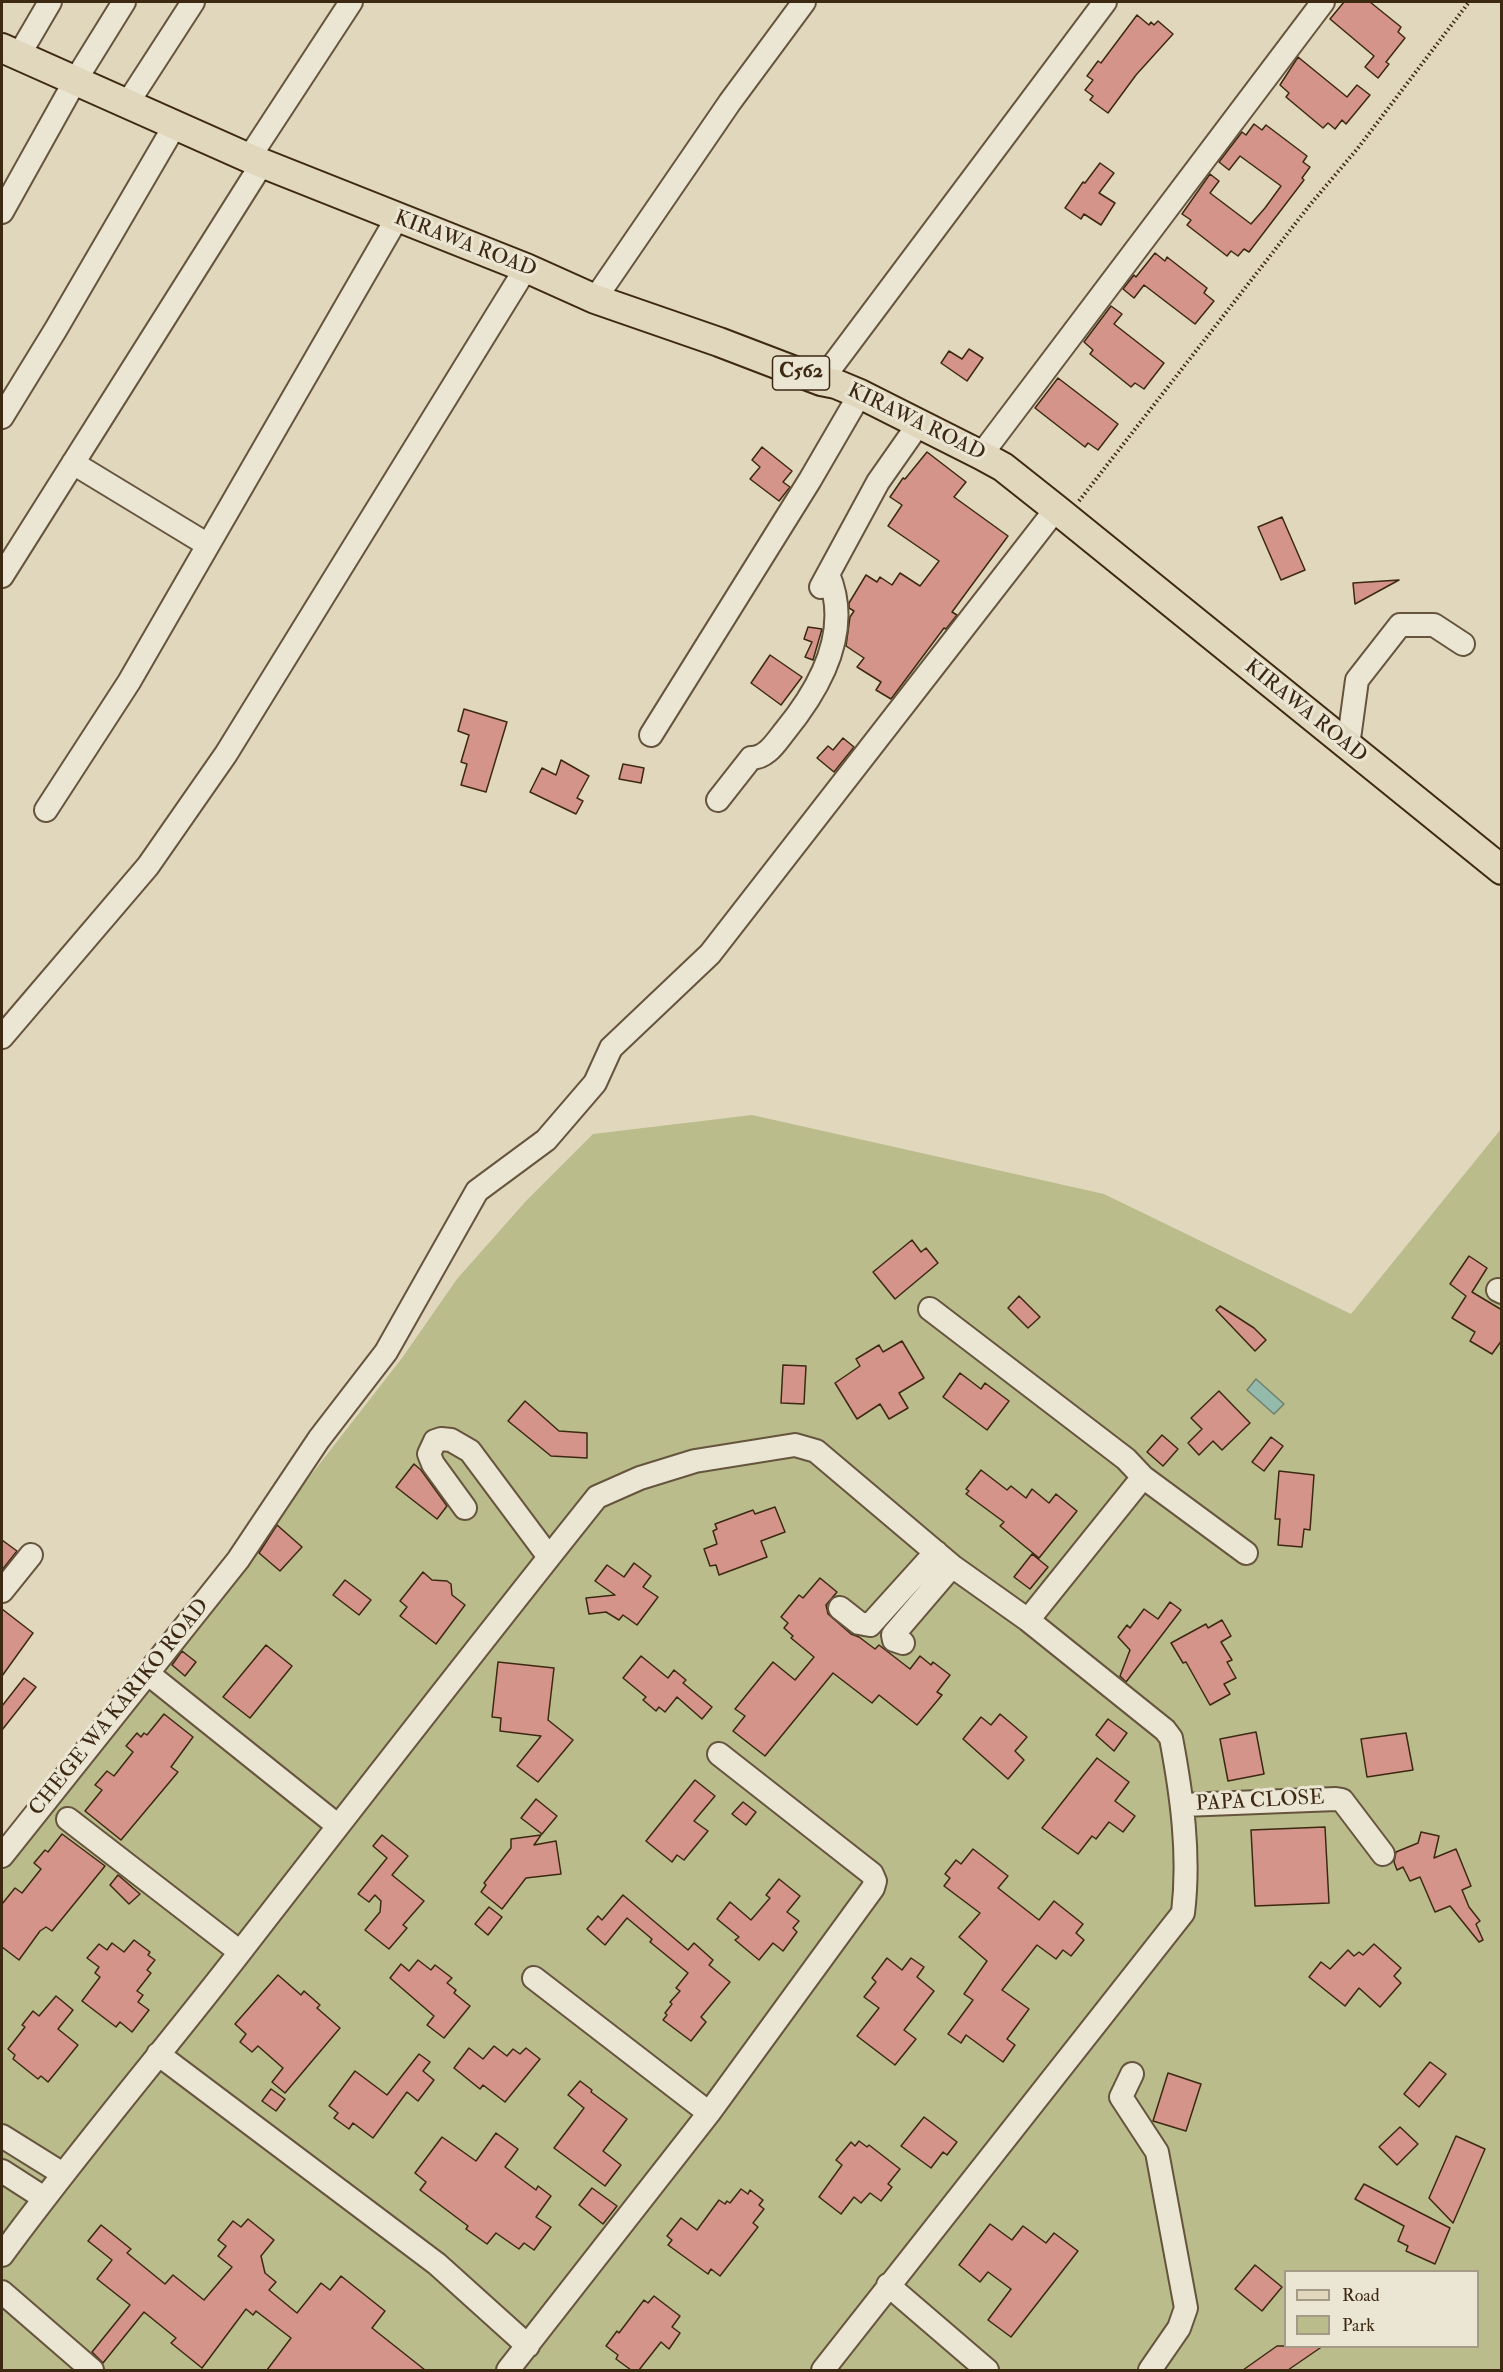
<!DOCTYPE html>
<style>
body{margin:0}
#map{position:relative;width:1503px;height:2372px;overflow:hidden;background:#e0d7bd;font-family:"IM FELL Double Pica",serif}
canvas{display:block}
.frame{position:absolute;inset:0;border:3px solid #3d2912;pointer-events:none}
.legend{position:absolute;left:1284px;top:2270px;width:195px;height:78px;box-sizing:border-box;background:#ebe5d4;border:2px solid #a59a86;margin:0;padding:8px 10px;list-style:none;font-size:18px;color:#3d2912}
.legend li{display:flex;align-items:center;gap:12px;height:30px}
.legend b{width:30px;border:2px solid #a59a86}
</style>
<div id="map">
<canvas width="1503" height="2372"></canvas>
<div class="frame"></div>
<ul class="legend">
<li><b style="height:8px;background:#e0d7bd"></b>Road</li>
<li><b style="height:16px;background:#babc8c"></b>Park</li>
</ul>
</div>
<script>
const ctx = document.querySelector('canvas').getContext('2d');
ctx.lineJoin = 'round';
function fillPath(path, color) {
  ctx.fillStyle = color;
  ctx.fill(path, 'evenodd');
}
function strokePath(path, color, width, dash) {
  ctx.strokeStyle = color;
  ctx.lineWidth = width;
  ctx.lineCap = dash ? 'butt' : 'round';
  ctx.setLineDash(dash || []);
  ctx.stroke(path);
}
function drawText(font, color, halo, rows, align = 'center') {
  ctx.font = font + ' "IM FELL Double Pica",serif';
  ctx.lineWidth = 6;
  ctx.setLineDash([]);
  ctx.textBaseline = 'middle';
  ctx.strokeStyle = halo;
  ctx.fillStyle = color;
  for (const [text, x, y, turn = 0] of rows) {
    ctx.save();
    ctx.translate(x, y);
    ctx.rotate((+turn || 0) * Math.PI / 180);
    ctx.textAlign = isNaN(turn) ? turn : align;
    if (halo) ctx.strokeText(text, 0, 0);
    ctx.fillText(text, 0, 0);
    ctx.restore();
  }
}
fillPath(new Path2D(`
 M752,1115L1104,1194L1351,1314L1501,1129V2370H2V1872L402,1358L457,1279L526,1201L593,1134ZM1286,2272H1478V2346H1286Z`), '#babc8c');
const water = new Path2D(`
 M1256,1379L1284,1404L1274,1414L1247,1390Z`);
fillPath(water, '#94baac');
strokePath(water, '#71806e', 1.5);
const building = new Path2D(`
 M1344,2H1370L1401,27L1398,32L1405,38L1386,62L1389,64L1378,78L1365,67L1374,56L1330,19Z
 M1137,15L1149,25L1151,22L1154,25L1158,21L1173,34L1136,75L1108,113L1090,100L1093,96L1085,90L1093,80L1087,76L1098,61L1101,63Z
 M1298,57L1347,97L1357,85L1370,95L1346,124L1342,120L1335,129L1328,123L1323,128L1286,97L1289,93L1280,85Z
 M1254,124L1262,130L1266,125L1307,156L1303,162L1310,167L1302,178L1304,180L1249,252L1244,249L1238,256L1231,251L1227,256L1187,225L1191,220L1182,214L1210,174L1219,181L1210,193L1251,224L1265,208L1281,186L1240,156L1229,170L1219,162L1242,132L1246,135Z
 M1100,163L1114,173L1099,193L1115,203L1101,225L1084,214L1081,219L1065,208L1083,182L1085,183Z
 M1155,253L1165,261L1167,257L1207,288L1204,293L1214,301L1195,324L1144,285L1134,298L1123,289L1134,275L1136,277Z
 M1111,306L1122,314L1114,324L1164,363L1144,389L1135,383L1131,387L1090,354L1093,350L1084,342Z
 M969,349L983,358L967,381L941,363L949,351L962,359Z
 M1058,378L1118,424L1098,450L1088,443L1085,447L1035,408Z
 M762,447L792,471L783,482L790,487L779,501L750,479L760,467L752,460Z
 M927,452L966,482L954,497L1008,536L952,612L957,615L946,629L944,628L891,699L876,690L881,682L857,667L864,658L846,646L850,617L854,611L849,608V603L866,575L877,582L880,577L892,585L900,573L920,586L939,561L888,526L902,505L890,497L903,478L905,479Z
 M1282,517L1305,570L1281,580L1258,527Z
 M1399,580L1355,604L1353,583Z
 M808,627L822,629L813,660L805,657L812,642L804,639Z
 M770,655L802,677L781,705L751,683Z
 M464,709L507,722L486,792L461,785L467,764L461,762L469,735L458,731Z
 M843,738L854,747L834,772L817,758L828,746L833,750Z
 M561,760L589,776L577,798L583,801L576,814L530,792L542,768L556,775Z
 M623,764L644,768L641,783L619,779Z
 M912,1240L921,1252L926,1248L938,1263L895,1299L873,1272Z
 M1469,1256L1487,1268L1472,1292L1502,1310V1340L1492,1354L1470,1341L1475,1332L1452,1318L1466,1296L1450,1284Z
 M1019,1296L1040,1317L1028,1328L1008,1308Z
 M1220,1306L1254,1328L1266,1340L1255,1351L1216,1310Z
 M902,1341L924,1378L899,1393L908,1408L889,1419L880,1404L857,1419L835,1383L860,1366L856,1359L879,1345L883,1352Z
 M783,1365L806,1366L804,1404L781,1403Z
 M960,1373L981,1389L985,1383L1009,1401L987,1430L943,1397Z
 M1219,1391L1250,1423L1222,1450L1213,1441L1199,1455L1188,1443L1202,1429L1191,1418Z
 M525,1401L559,1431L587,1433V1458L551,1456L508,1421Z
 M1162,1435L1178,1449L1163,1466L1147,1452Z
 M1271,1437L1283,1446L1264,1471L1252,1462Z
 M414,1464L421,1470L447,1506L437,1519L396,1487Z
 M981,1470L1007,1490L1011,1486L1026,1498L1032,1489L1049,1503L1056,1494L1077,1511L1039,1558L1000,1526L1004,1522L966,1494L969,1491L966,1489Z
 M1279,1471L1314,1475L1310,1530L1304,1529L1302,1547L1278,1545L1280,1519H1275Z
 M775,1507L785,1532L761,1541L767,1557L719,1575L716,1565L710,1566L704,1549L717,1544L713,1531L717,1529L715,1524L753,1510L755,1514Z
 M277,1525L302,1547L280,1571L259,1553Z
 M2,1540L17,1551L2,1570Z
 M1032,1554L1048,1567L1030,1589L1014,1577Z
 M634,1563L651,1576L643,1587L658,1597L637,1625L623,1615L619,1620L606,1612L589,1614L586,1598L615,1595L595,1581L607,1565L624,1577Z
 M423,1572L432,1580L447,1581L451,1584L452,1595L465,1605L436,1644L400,1616L407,1607L400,1601Z
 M820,1578L837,1592L826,1605L828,1614L851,1634L859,1637L875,1649L879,1645L910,1669L920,1656L931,1665L933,1662L950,1675L937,1692L942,1695L917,1725L879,1695L872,1703L833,1673L765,1756L733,1731L745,1716L735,1709L773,1662L795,1680L814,1657L791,1638L793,1636L784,1628L788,1623L781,1617L799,1595L803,1598Z
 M345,1580L371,1600L359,1615L333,1595Z
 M1170,1602L1181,1610L1126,1682L1120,1676L1130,1650L1118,1637L1127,1625L1130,1628L1144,1609L1158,1619Z
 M2,1609L33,1633L2,1676Z
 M1222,1620L1231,1636L1221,1642L1232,1660L1227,1662L1236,1678L1224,1684L1230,1694L1210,1705L1186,1662L1183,1663L1171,1643L1206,1624L1208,1628Z
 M266,1645L292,1666L250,1718L223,1697Z
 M182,1651L196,1662L185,1676L172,1665Z
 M641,1656L668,1678L674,1670L686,1680L683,1683L712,1707L702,1719L677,1697L665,1712L659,1707L656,1711L643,1700L646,1697L623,1678Z
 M498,1662L554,1668L548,1720L573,1740L538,1782L517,1766L541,1736L500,1731L501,1718L492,1717Z
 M24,1678L36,1687L2,1730V1706Z
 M164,1714L193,1737L171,1767L178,1772L121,1840L85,1811L102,1790L95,1785L107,1771L114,1776L133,1752L126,1746L137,1733L141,1737L144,1733L147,1735Z
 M1000,1714L1027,1737L1015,1751L1024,1760L1008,1779L963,1739L981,1717L991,1725Z
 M1108,1719L1127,1733L1114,1751L1096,1735Z
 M1256,1732L1264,1774L1228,1781L1220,1739Z
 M1406,1733L1413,1770L1367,1777L1361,1739Z
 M1097,1758L1129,1782L1115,1801L1135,1816L1123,1832L1109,1822L1096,1839L1092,1836L1078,1854L1042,1828Z
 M695,1780L715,1796L694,1821L708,1831L684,1860L677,1855L672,1862L646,1841Z
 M536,1799L557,1816L542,1834L521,1818Z
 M743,1802L756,1812L746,1825L732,1814Z
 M1325,1827L1329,1903L1255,1906L1251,1830Z
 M1421,1832L1439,1836L1434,1858L1456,1849L1471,1886L1462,1890L1469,1907L1480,1921L1476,1924L1483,1940L1479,1942L1450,1906L1435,1912L1420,1877L1410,1881L1403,1867L1397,1870L1394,1862L1396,1852L1418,1843Z
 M62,1834L105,1866L52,1931L46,1927L40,1931L19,1960L2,1947V1904L15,1888L22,1893L41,1869L34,1863L45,1850L48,1852Z
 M382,1835L408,1856L392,1875L424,1901L403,1925L407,1928L389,1949L365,1930L380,1912L381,1901L375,1895L369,1902L358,1894L387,1858L373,1846Z
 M541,1835L534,1845L556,1841L561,1874L526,1878L502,1909L481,1892L486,1885L484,1883L511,1848V1839Z
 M973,1849L1008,1876L998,1888L1039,1920L1054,1901L1083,1924L1076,1933L1084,1940L1071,1956L1063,1950L1056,1959L1037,1945L1002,1990L1029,2009L1007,2039L1015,2045L1003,2062L966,2035L961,2043L948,2034L973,2000L964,1994L987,1961L959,1937L980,1913L944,1886L950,1878L945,1874L956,1860L961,1864Z
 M118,1875L140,1894L129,1904L110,1885Z
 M779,1879L800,1896L787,1912L799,1921L793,1928L797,1932L783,1951L773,1943L759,1960L735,1940L739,1937L717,1919L730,1902L751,1920L770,1898L766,1895Z
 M623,1895L688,1950L694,1943L713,1960L709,1965L730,1982L701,2017L706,2022L691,2041L663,2020L667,2015L665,2013L672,2004L670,2002L680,1991L676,1988L688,1973L650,1942L652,1939L627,1918L605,1945L587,1929L598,1916L602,1920Z
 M489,1907L502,1917L488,1935L475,1924Z
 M134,1940L150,1952L148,1955L155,1960L147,1970L151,1973L137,1991L143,1995L138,2002L149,2010L132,2032L120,2022L116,2027L82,2001L100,1977L95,1973L99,1967L87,1958L99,1944L107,1950L112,1943L124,1952Z
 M1374,1944L1401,1968L1394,1976L1401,1983L1380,2007L1359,1988L1345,2006L1309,1977L1321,1962L1330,1969L1348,1950L1354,1956L1359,1952L1363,1955Z
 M887,1958L902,1970L911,1958L924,1967L917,1977L934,1991L904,2030L916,2039L895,2065L857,2036L879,2008L864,1997L876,1982L872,1978Z
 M418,1960L431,1970L435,1965L452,1978L447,1983L456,1990L454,1993L470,2006L444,2038L427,2025L434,2016L390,1978L401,1964L409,1971Z
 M278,1975L301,1995L304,1991L320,2005L317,2008L340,2028L285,2093L272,2082L283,2068L258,2046L252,2052L240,2042L246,2034L235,2024Z
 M56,1996L73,2010L58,2029L78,2045L48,2082L41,2076L38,2079L13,2059L15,2055L8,2049L25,2027L22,2025L33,2011L39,2016Z
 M494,2046L507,2056L513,2049L520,2054L526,2048L540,2059L505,2102L483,2085L480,2089L454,2068L469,2048L483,2059Z
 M419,2054L430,2062L423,2071L434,2080L418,2101L407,2092L373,2138L353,2123L349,2129L334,2118L338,2113L329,2106L355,2071L387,2095Z
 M1430,2062L1446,2074L1419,2107L1404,2094Z
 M1168,2073L1201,2084L1186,2131L1153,2121Z
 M580,2081L592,2090L591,2092L627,2119L603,2151L621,2165L605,2186L554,2148L584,2108L568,2095Z
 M271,2089L285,2099L276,2111L262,2101Z
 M924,2117L957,2142L947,2155L943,2152L931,2168L901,2146Z
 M1400,2127L1418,2144L1397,2165L1379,2147Z
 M496,2133L518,2149L505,2167L536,2190L538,2186L551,2196L536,2217L551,2227L534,2250L524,2243L519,2249L496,2233L487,2244L466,2229L468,2226L420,2190L426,2182L415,2173L442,2137L476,2161Z
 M1456,2136L1485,2149L1453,2223L1429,2198Z
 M859,2141L867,2147L869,2145L900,2169L888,2184L892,2187L881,2201L870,2193L861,2203L854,2197L841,2214L819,2197L842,2165L836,2160L851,2142L855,2146Z
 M1364,2184L1450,2228L1435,2264L1406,2251L1408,2246L1398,2241L1404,2226L1355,2199Z
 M592,2188L617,2206L603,2224L579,2205Z
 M741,2189L748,2194L750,2190L763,2200L759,2205L764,2209L753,2223L758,2227L720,2276L711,2269L708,2274L668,2245L672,2240L667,2236L681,2218L697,2230L719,2200L725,2204L727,2201L730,2203Z
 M248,2219L274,2240L261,2256L265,2273L276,2282L269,2290L297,2313L321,2283L330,2290L341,2276L385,2311L372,2328L425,2370H267L291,2338L256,2311L253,2315L246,2309L202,2368L171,2343L176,2338L144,2312L103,2363L92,2352L130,2305L97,2279L112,2260L88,2241L101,2225L131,2249L127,2253L165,2284L173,2275L204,2300L232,2267L218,2256L226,2246L218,2240L233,2221L241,2227Z
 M990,2224L1012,2240L1023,2226L1046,2243L1054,2233L1078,2251L1011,2337L988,2320L1011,2289L988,2272L980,2282L959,2265Z
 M1255,2265L1282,2287L1262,2311L1235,2289Z
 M654,2296L680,2316L672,2327L680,2333L669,2349L661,2342L639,2370H631L616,2359L618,2355L606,2346L617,2331L619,2333L644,2300L648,2303Z
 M1277,2346H1323L1288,2370H1243Z`);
fillPath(building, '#d49489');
strokePath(building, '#3d2912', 1.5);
const minor = new Path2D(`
 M19,55L50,2
 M127,104L193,2
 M249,158L351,2
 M2,212L75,81L124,2
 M595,299L730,102L804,2
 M821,381L1105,2
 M2,417L56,329L175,125
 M981,455L1323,2
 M73,463L208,545
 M2,576L263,162
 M821,587L878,482L920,422
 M651,735L810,480L860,394
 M1348,746L1357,680L1400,625H1434L1463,644
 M718,800L751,758C767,758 776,742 785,731C821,687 852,630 828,574
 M46,810L129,682L397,218
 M2,1037L148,866L226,754L526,268
 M1498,1290L1502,1292
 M930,1309L1126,1459L1143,1477L1028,1620
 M1143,1477L1246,1553
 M465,1508L433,1464L429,1454L435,1441L441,1439L451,1440L470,1451L549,1557
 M2,1591L31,1555
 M840,1608L859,1623L870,1625L936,1552
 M903,1643L894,1640L893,1635L952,1566
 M156,1680L337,1825
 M1183,1805L1336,1799L1342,1800L1383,1854
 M68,1819L240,1952
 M2,1856L238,1560L319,1439L386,1352L477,1191L546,1140L595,1083L611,1048L710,954L1056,509
 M534,1978L709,2113
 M158,2054L437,2264L528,2346
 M1132,2074L1121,2097L1157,2152L1186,2308L1179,2328L1150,2370
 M2,2136L63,2174
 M2,2171L44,2198
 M2,2255C78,2151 162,2053 241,1951C359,1799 477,1647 597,1497L640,1478L695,1461L795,1445L816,1451L952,1566L1028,1620L1165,1730L1171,1738C1182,1796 1190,1855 1183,1913L823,2370
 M888,2285L987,2370
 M2,2292L92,2370
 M508,2370L709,2113L873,1888L875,1881L872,1874L719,1754`);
const major = new Path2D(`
 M2,48L249,158L526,268L595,299L719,342L821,381L836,384L860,394L981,455L1003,467L1056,509L1502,870`);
strokePath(minor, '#66543d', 26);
strokePath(major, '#3d2912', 32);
strokePath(new Path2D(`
 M1079,501L1309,206L1358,148L1469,2`), '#3d2912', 4, [1.5, 3]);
strokePath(minor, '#ebe5d4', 22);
strokePath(major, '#e0d7bd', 28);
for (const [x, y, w] of [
 [801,373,57]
]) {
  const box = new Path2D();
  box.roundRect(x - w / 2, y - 17, w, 34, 4.5);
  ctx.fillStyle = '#ebe5d4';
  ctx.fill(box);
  strokePath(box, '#3d2912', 1.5);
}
drawText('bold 20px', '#3d2912', null, [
 ["C562",801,373]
]);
drawText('21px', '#3d2912', '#ebe5d4', [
 ["KIRAWA ROAD",465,245,21],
 ["KIRAWA ROAD",916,423,26],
 ["KIRAWA ROAD",1305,712,39],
 ["CHEGE WA KARIKO ROAD",120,1708,-51],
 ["PAPA CLOSE",1260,1802,-3]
]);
</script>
